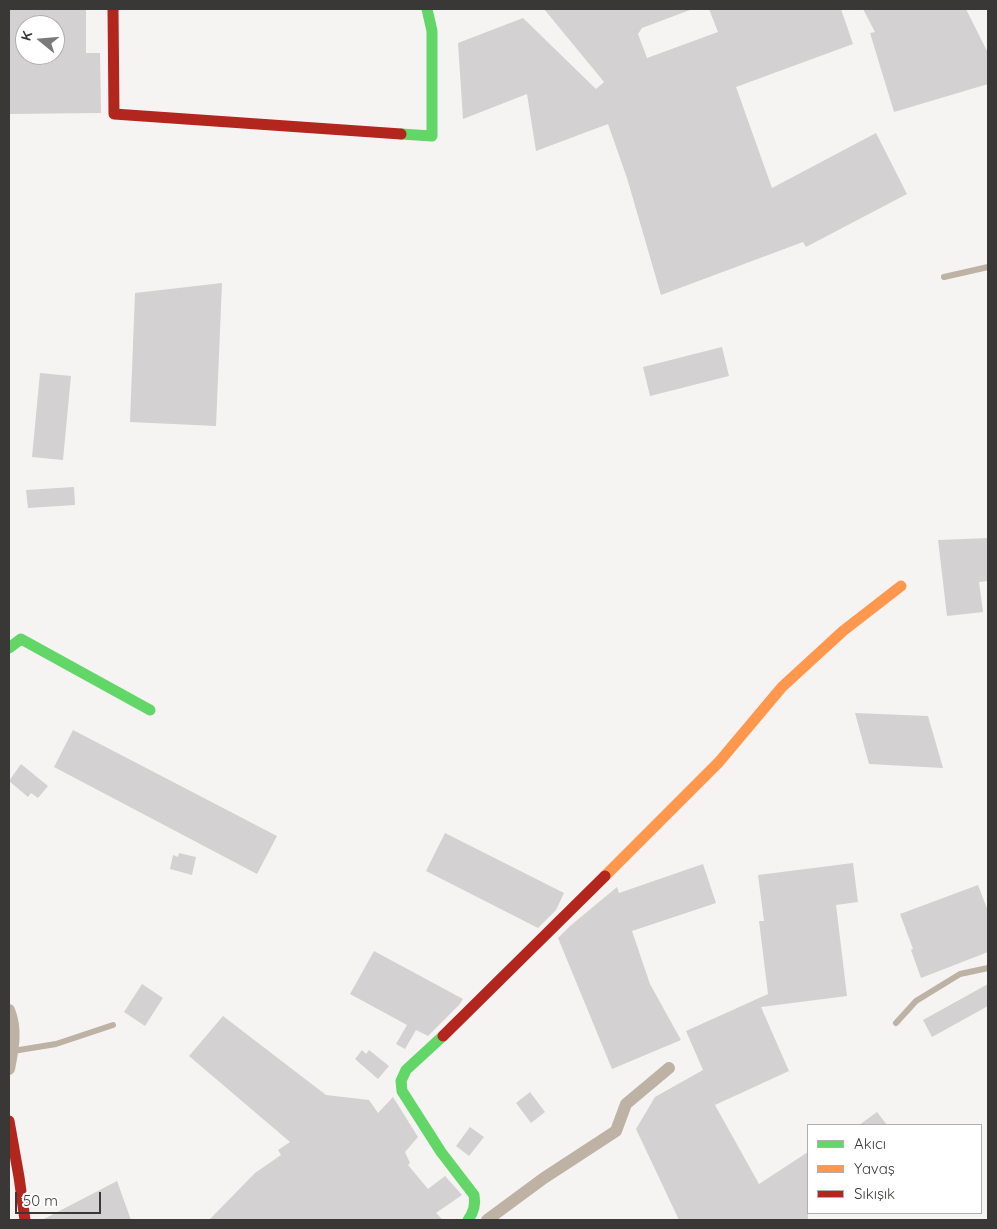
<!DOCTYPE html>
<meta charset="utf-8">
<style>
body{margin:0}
#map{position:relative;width:997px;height:1229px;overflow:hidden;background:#f6f4f3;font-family:Quicksand,sans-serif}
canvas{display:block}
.frame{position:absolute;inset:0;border:10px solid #393837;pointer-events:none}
.legend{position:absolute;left:807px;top:1124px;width:175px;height:90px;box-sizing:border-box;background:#fff;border:1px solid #b0afaf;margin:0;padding:6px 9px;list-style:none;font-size:15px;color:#393837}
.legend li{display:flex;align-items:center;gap:10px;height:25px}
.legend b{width:25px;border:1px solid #b0afaf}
.north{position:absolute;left:15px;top:15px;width:50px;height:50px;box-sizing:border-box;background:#fff;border:1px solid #b0afaf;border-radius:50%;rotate:287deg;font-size:14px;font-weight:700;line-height:20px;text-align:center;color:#393837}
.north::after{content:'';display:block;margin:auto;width:18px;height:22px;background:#7b7a79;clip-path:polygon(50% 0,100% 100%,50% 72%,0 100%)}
.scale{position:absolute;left:15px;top:1192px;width:86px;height:22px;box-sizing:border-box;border:2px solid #393837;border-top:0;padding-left:6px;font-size:15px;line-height:18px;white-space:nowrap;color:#393837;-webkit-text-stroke:4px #fff;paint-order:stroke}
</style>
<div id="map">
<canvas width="997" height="1229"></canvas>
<div class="frame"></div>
<ul class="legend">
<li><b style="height:6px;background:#63d668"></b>Akıcı</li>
<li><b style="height:6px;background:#ff974d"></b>Yavaş</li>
<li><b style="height:6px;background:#b3261e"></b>Sıkışık</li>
</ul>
<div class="north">K</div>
<div class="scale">50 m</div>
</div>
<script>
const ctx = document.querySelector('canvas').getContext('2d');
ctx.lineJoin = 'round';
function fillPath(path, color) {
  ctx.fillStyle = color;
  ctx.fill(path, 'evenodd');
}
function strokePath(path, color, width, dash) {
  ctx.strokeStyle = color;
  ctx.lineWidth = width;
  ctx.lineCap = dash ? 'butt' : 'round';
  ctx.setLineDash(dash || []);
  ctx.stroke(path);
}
fillPath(new Path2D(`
 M9,9H86V53H100L101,113L9,114ZM25,25H55V55H25Z
 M544,9H690V10L642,28L638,34L647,58L718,32L709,9H841L853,44L736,87L772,188L876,133L907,194L806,247L803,242L661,295L627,178L608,124L536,151L527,94L463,119L458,43L523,18L596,89L604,82Z
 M863,9H966L988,53V84L894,112L870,33L875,32Z
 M222,283L216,426L130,422L135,293Z
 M722,347L729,376L650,396L643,367Z
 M40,373L71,376L63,460L32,457Z
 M74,487L75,505L28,508L26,490Z
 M988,538V581L979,582L983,612L947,616L938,540Z
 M855,713L928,716L943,768L869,764Z
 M73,730L277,836L257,874L54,767Z
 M21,764L48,786L38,798L31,793L28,797L9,781Z
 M445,833L564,893L556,910L538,928L426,871Z
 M179,853L196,857L192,875L170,869L173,855L178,857Z
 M853,863L858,902L836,905L847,996L761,1007L789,1071L715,1105L759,1184L808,1152V1220H679L636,1129L655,1097L703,1070L686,1031L768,994L759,921H764L758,875Z
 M703,864L716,903L632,931L650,984L681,1040L612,1069L558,938L570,926L617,887L619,893Z
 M978,885L988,911V952L921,978L911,950L913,949L900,914Z
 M374,951L463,999L459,1005L428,1036L416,1030L405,1049L396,1044L407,1025L350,994Z
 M142,984L163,998L145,1026L124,1012Z
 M988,984V1006L932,1037L923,1020Z
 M223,1016L326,1095L369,1100L378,1113L393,1097L418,1137L405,1152L410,1163L408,1165L428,1189L445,1176L462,1195L436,1213L443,1220H209L255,1173L281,1155L278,1150L290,1142L189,1056Z
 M362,1050L366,1054L369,1050L389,1066L378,1079L355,1059Z
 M530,1092L545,1112L531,1123L516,1103Z
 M877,1112L887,1125H859Z
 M470,1127L484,1137L469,1156L456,1146Z
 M117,1181L131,1220H42Z`), '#d3d1d1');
strokePath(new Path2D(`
 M944,277L988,267
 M896,1023L916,1001L960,974L988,968
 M13,1051L56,1044L113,1025`), '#bdb2a4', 6);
strokePath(new Path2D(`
 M9,1010C17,1029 13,1049 9,1069
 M487,1220L544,1178L616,1131L626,1104L669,1068`), '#bdb2a4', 12);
strokePath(new Path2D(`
 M401,134L432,136V31L427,9
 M9,648L21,639L150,710
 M443,1036L406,1070L401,1081L402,1091L441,1152L474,1195C476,1205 474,1212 468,1220`), '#63d668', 11);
strokePath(new Path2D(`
 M605,876L719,762L782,687L843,631L901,586`), '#ff974d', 11);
strokePath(new Path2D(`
 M113,9L114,114L401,134
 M443,1036L605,876
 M9,1121L19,1177L25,1220`), '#b3261e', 11);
</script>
